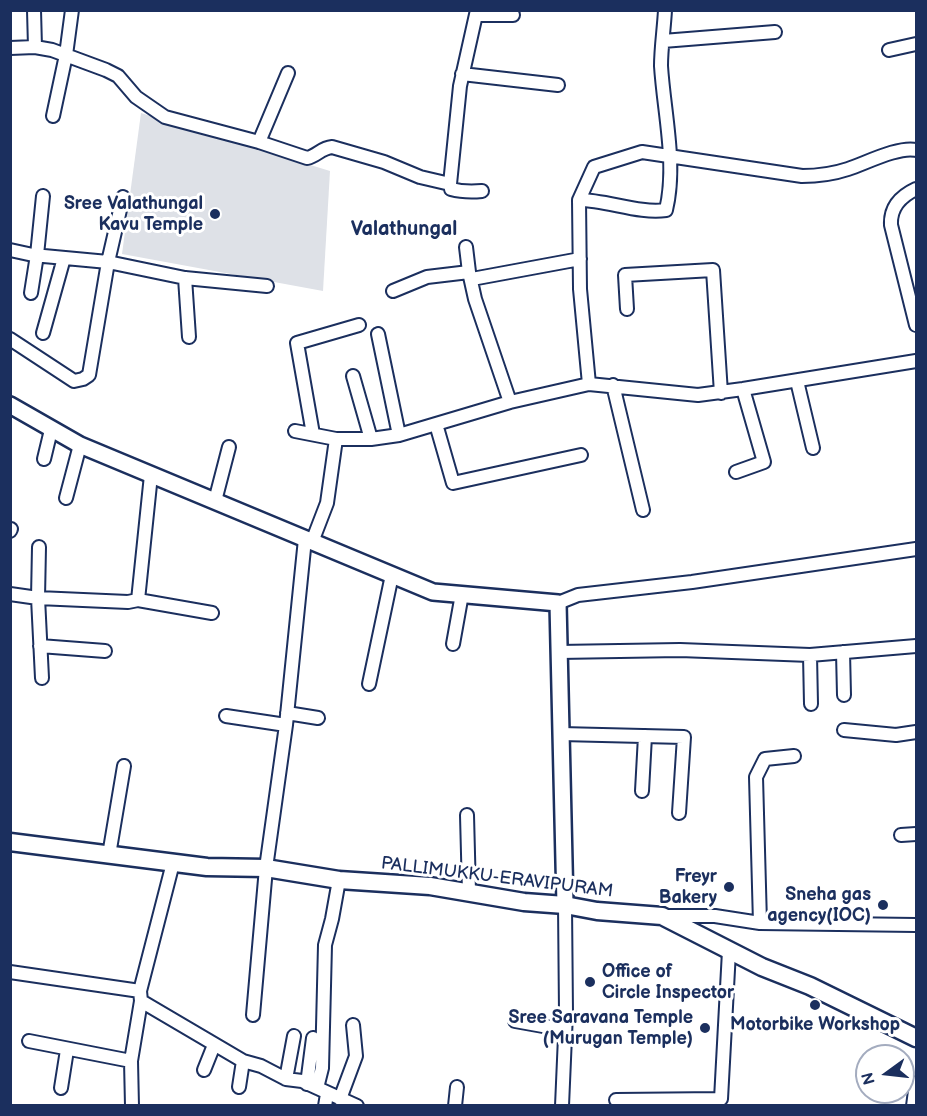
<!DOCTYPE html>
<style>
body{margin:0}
#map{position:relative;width:927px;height:1116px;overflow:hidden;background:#fff;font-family:"Balsamiq Sans",sans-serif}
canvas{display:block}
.frame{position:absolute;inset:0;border:12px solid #1b2f5e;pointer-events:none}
.north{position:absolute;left:855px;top:1044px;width:60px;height:60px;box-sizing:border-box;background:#fff;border:2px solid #a4acbf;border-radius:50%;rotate:255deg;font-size:16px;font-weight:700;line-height:24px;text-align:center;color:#1b2f5e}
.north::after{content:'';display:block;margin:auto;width:21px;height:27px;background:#1b2f5e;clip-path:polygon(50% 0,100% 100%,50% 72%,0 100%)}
</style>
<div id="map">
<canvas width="927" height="1116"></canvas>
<div class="frame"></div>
<div class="north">N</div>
</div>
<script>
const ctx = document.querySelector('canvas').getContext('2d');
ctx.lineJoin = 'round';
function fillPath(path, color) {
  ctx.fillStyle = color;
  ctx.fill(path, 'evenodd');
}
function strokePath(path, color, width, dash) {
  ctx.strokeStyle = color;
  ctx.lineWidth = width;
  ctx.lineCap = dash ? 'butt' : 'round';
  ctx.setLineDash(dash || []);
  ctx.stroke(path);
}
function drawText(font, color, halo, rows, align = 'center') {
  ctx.font = font + ' "Balsamiq Sans",sans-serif';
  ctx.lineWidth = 6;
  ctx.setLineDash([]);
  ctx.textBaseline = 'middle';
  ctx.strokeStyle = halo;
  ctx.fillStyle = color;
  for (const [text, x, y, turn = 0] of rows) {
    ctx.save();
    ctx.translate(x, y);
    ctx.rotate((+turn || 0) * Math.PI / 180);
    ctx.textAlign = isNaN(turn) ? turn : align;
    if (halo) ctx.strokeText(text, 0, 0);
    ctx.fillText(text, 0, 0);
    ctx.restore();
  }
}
fillPath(new Path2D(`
 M141,113L330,171L323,291L122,254Z`), '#dee1e7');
const minor = new Path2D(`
 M34,10L35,47
 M476,15H513
 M663,41L775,32
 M10,48L35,47L52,50L106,70L118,76L136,97L165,117L259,142L307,158C317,156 321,148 332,147L384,162L420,177L450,184L460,86L477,10
 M889,50L916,44
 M462,74L558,85
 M53,116L66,55L72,10
 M259,142L288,73
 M450,184L451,189C462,192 471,192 482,191
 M916,189C901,196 890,207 891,225L916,325
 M579,200C607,200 639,214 666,210C677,164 664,113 661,66C661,48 664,29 665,10
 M466,247L469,272
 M10,250L33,255L108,262L185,278L267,286
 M185,278L189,337
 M472,279L580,259
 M393,291L427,277L469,272L475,299L510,402
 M31,293L37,255L43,196
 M627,309L625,275L713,270L721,393
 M43,333L64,258
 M378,334L399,435
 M10,339L74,381L83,379L89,375L108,262L123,197
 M353,376L371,439
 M797,381L813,448
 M589,384L580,289L579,200L594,167L642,152L802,176C818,176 833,174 848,169C866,163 899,146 916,150
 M613,385L643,510
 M436,424L453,483L581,455
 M295,431L336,439
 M313,434L297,343L359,325
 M44,459L51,430
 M736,472L764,462L743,389
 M66,498L80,445
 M215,501L229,447
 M10,531L11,529
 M312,542L327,503L336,439H371L399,435L510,402L589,384L698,395L743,389L916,361
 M39,547L38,598L42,678
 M10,594L38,598L128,602L138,600L151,475
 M138,600L212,613
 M558,603L578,595L692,582L916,549
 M453,644L462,594
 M40,646L105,651
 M559,652L680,650L810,655L916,646
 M843,652L844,695
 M810,655L811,704
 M369,684L392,575
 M287,713L318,718
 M226,716L286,725
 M844,730L896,735L916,732
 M561,734L684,737L679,813
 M642,791L645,736
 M467,815L469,892
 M901,835L916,834
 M109,855L124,766
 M663,916H715L760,923L916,925
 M760,923L756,777L765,759L794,756
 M10,972L140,991
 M141,1001L243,1061L261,1066L286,1079L302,1081L357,1106
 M253,1015L266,868L286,725L305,539
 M515,1021L565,1030
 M29,1041L131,1061
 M204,1070L214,1045
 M286,1079L294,1036
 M307,1084L313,1038
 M239,1087L243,1061
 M61,1088L67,1050
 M317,1088L322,1068L325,945L332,919L339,880
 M340,1099L356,1056L353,1025
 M616,1100L721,1099L729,951
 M132,1106L131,1061L141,1001L140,991L173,863
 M325,1106L327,1094
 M455,1106L457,1087
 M562,1106L566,1013L565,905
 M913,1106L916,1083`);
const tertiary = new Path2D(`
 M10,405L80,445L433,592L558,603L565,905`);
const secondary = new Path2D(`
 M10,842L207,867L266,868L339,880L430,886L524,902L565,905L597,911L662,916L762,967L810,986L916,1038`);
strokePath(minor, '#1b2f5e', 16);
strokePath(tertiary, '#1b2f5e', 20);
strokePath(secondary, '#1b2f5e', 21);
strokePath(minor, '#fff', 12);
strokePath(tertiary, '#fff', 15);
strokePath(secondary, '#fff', 16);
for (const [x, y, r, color] of [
 [215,214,6,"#1b2f5e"],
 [729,887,6,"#1b2f5e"],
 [883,905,6,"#1b2f5e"],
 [590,982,6,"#1b2f5e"],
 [815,1005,6,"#1b2f5e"],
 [705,1028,6,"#1b2f5e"]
]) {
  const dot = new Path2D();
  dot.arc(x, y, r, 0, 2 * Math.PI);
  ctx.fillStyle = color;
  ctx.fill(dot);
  strokePath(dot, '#fff', 2);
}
drawText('bold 18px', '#1b2f5e', '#fff', [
 ["Sree Valathungal",203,204],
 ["Kavu Temple",203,225],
 ["Freyr",717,877],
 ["Bakery",717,898],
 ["Sneha gas",871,895],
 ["agency(IOC)",871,916],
 ["Office of",602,972,"left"],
 ["Circle Inspector",602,993,"left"],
 ["Sree Saravana Temple",693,1018],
 ["(Murugan Temple)",693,1039],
 ["Motorbike Workshop",815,1025,"center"]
], 'right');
drawText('18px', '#1b2f5e', '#fff', [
 ["PALLIMUKKU-ERAVIPURAM",497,878,7]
]);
drawText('bold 20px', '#1b2f5e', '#fff', [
 ["Valathungal",404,230]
]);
</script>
